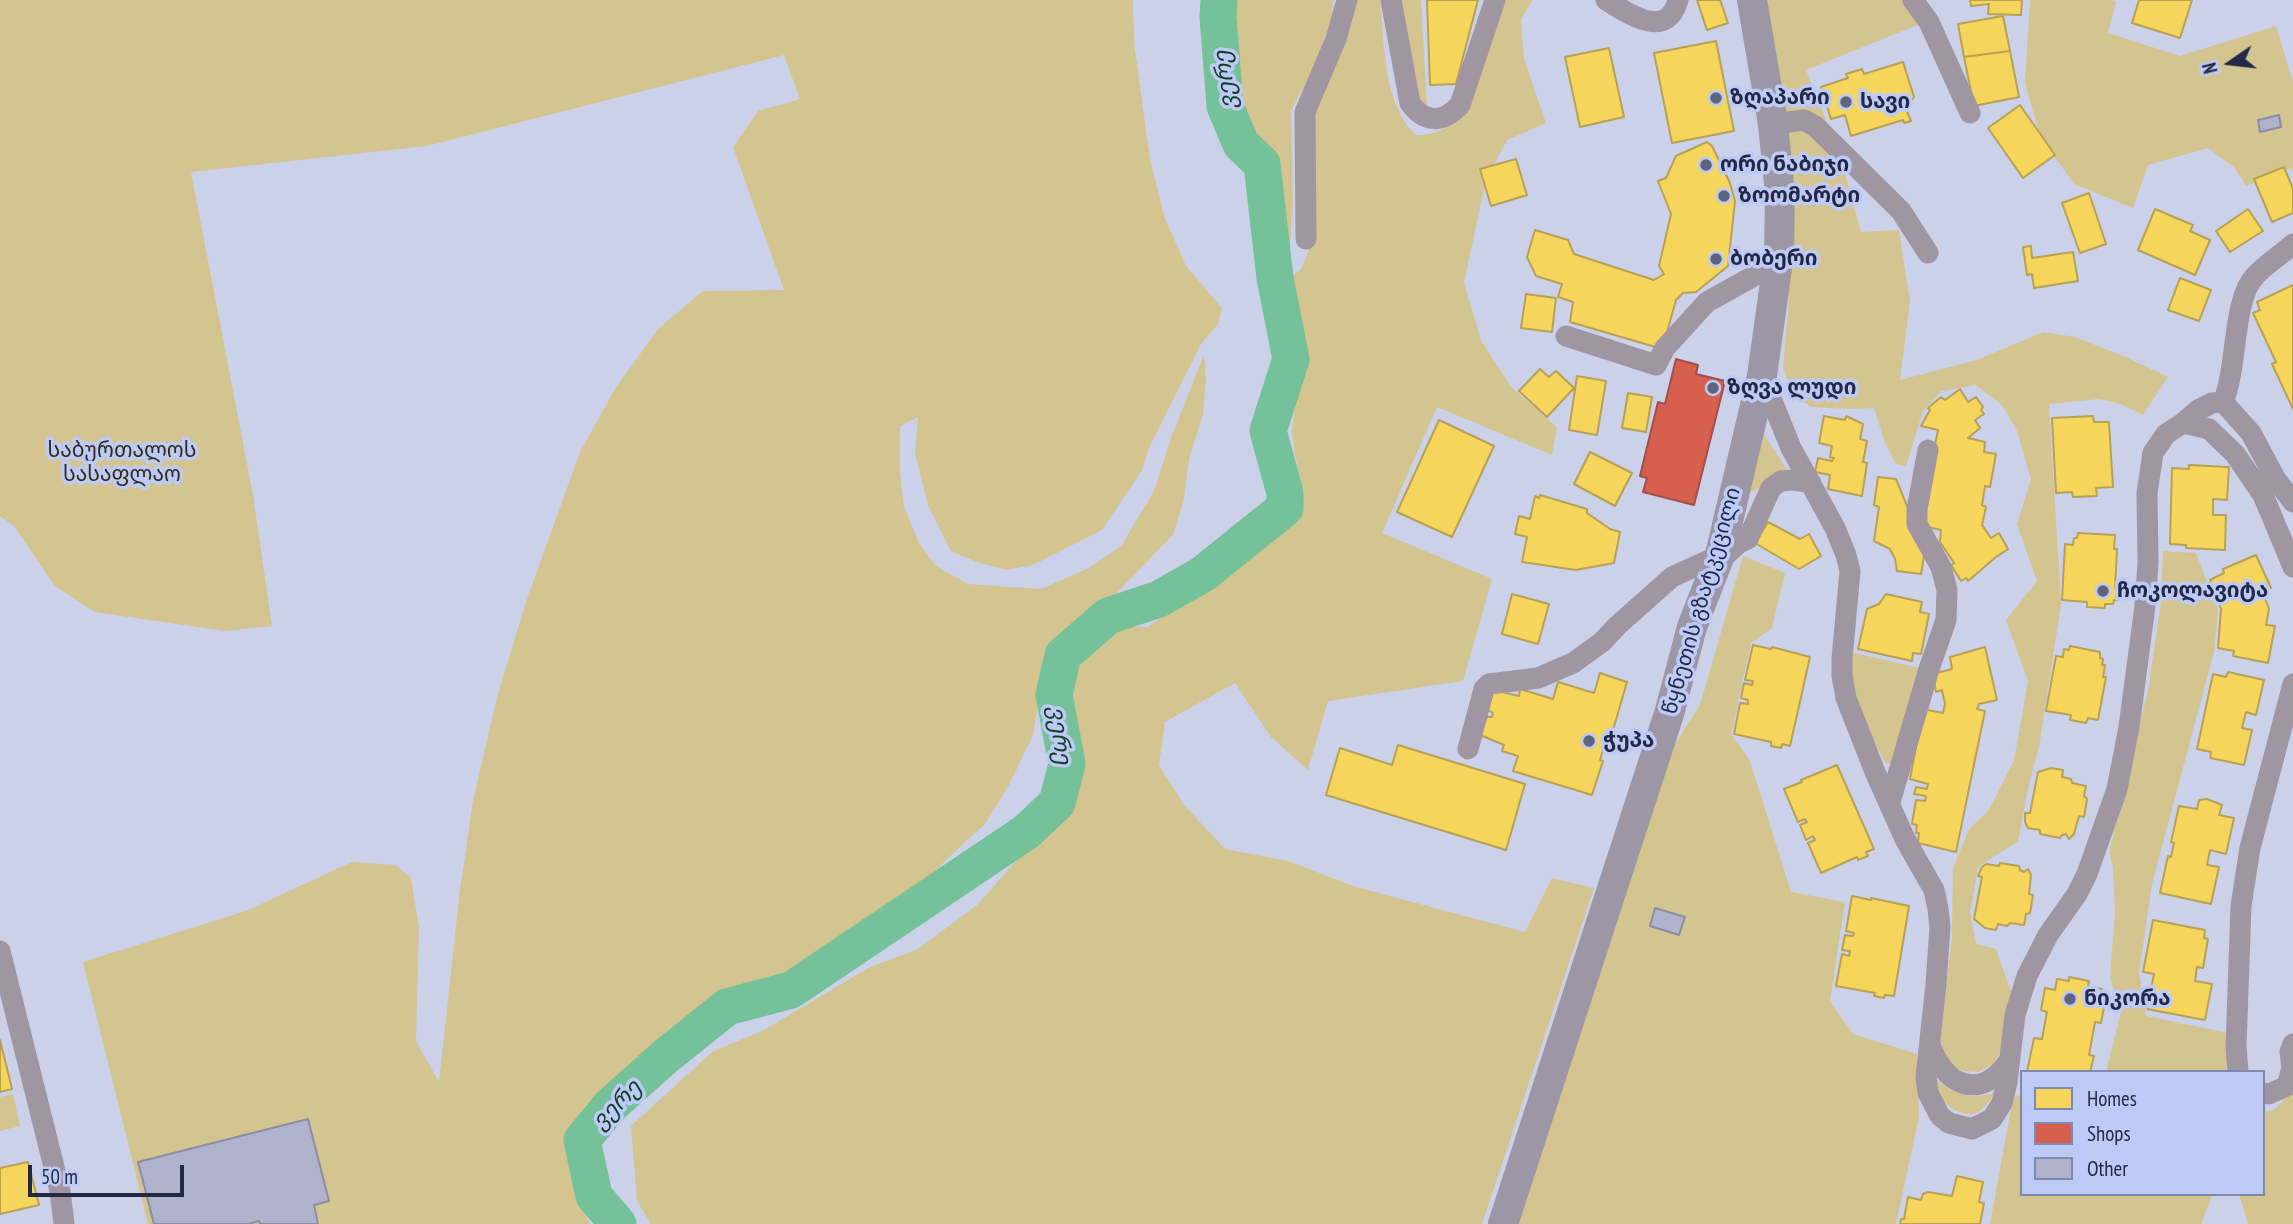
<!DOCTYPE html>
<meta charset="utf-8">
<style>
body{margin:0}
#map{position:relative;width:2293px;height:1224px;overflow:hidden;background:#cbd1e9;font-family:"PT Sans Narrow",sans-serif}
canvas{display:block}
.legend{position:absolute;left:2020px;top:1070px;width:245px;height:126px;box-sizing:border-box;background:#becaf6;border:2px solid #808aaf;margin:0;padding:9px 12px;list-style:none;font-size:21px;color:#232945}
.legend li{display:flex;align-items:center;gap:14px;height:35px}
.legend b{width:35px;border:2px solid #808aaf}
.north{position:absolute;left:2195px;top:28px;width:70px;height:70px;-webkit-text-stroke:5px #becaf6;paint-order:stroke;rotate:256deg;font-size:19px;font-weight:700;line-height:28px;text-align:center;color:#232945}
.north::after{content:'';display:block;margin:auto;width:24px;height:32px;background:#232945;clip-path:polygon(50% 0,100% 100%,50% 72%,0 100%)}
.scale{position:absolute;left:28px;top:1165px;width:156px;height:32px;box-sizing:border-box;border:4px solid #232945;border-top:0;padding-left:9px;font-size:21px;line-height:24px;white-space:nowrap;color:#232945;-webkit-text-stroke:5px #becaf6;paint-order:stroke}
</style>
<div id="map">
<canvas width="2293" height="1224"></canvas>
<ul class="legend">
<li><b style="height:19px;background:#f6d55c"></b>Homes</li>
<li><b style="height:19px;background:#d6604d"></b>Shops</li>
<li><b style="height:19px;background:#aeb3cb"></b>Other</li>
</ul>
<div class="north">N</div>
<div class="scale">50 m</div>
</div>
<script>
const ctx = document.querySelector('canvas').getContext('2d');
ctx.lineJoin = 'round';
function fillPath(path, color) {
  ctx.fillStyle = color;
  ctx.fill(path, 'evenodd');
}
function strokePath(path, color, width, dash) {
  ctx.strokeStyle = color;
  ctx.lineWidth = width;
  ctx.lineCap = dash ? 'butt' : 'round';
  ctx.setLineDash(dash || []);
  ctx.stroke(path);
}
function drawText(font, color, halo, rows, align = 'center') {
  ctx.font = font + ' "PT Sans Narrow","Noto Sans Georgian",sans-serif';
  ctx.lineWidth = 7;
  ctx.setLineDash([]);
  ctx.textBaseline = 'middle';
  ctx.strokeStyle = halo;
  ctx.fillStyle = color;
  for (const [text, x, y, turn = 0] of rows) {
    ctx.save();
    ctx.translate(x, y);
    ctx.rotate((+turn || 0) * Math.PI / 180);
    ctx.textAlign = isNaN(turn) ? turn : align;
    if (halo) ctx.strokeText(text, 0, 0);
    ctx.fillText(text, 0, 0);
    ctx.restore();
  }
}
fillPath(new Path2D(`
 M0,0H1133L1134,43L1150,159L1164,216L1186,266L1222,308L1218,324L1201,344L1149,448L1142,470L1102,530L1033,565L1006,570L977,562L951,551L928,505L915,453L918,417L900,426V473L904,507L920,545L936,566L968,584L1041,589L1089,568L1121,546L1154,491L1171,438L1204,355L1206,380L1203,414L1189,459L1184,499L1173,535L1101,609L1064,634L1042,677L1033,735L1009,785L985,824L948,858L918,890L873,926L754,993L724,1002L653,1053L576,1130L580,1205L590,1224H148L83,962L246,911L352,862L396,865L411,878L419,928L416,1041L439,1082L460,890L473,801L497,697L527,599L580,452L615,389L658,329L703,291L784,290L733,147L758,111L800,99L784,55L427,146L191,172L253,495L272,626L225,631L95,612L55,586L14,526L0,516Z
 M1232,0H1333L1332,17L1315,65L1291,111L1293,203L1289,256L1281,261L1269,157L1255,142L1239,119L1227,64V29Z
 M1351,0H1380C1385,46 1382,99 1415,135C1438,135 1447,129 1460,112L1502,0H1532L1521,20L1524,59L1546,123L1507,140L1486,179L1464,283L1481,340L1511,387L1557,427L1552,455L1437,407L1382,533L1492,579L1463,681L1328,701L1308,770L1271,737L1235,683L1165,722L1159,765L1184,805L1225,849L1288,861L1356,887L1525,932L1552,878L1594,888L1482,1224H651L637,1201L631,1126L712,1052L764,1030L870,967L918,949L977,905L1066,805L1070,768L1062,693L1077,658L1120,627H1148L1293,521L1304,493L1295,455L1292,431L1301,361L1287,281L1301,269L1309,250L1312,206L1311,111Z
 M1395,0H1421L1427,107L1420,108Z
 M1765,0H1903L1920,24L1806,70L1838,149L1861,232L1899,230L1910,301L1900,380L1977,360L2043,332L2075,337L2121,355L2168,377L2143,415L2118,403L2099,399L2049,404L2061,605L2039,747L2029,784L2018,841L1978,867L1970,913L1976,944L1996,949L2014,1000L2005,1044L1993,1064L1979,1072L1963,1071L1949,1064L1944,1054L1940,1037L1952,938L1953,868L1969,829L1989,810L2014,760L2028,681L2006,620L2037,581L2017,524L2031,479L2017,431L2003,406L1976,385L1941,391L1923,411L1906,466L1896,464L1885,443L1874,408L1849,409L1812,407L1793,396L1783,367L1788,315L1790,206Z
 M2030,0H2112L2116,2L2108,33L2180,56L2276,26L2293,82V171L2291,168L2246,186L2235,168L2208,148L2148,165L2133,208L2074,184L2040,136L2025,83Z
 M1759,427L1797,485L1765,486L1750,492Z
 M2163,551L2196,553L2218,610L2214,652L2152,884L2139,973L2146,1016L2229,1033L2226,1072H2106L2121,1012L2110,978L2115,912L2113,867L2109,852L2148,691L2161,602Z
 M1743,556L1785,573L1772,628L1751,643L1731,734L1750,761L1791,892L1845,902L1830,1001L1853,1034L1917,1054L1919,1117L1896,1224H1508L1664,761L1700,705Z
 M1842,650L1919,668L1893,764L1886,763L1866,730Z
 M1936,1079C1955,1095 1973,1102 1997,1091C1992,1098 1986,1107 1978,1112C1967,1118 1951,1110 1943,1100C1939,1095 1937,1086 1936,1079Z
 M2293,1090V1224H2248L2239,1194H2263V1112L2274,1110Z
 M13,1094L20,1126L0,1131V1097Z
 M2015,1095L2022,1096V1194H2213L2201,1224H1990L2010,1114Z`), '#d4c48f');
const homes = new Path2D(`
 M1427,0H1478L1456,84L1430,85Z
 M1697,0H1720L1728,23L1707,30Z
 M1970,0H2022L2021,15L1988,14L1989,4L1971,6Z
 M2139,0H2192L2180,38L2132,23Z
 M2003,16L2010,51L1964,57L1958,24Z
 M1716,41L1734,131L1672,143L1654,53Z
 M1609,48L1624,117L1580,127L1565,57Z
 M2010,51L2019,97L1974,106L1964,57Z
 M1903,62L1914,97L1906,109L1911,121L1904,123L1903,120L1851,136L1845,115L1831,119L1821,87L1848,78L1846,74L1862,69L1864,74Z
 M2020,105L2055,155L2023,178L1988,128Z
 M1707,142L1712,146L1730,183L1735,201L1728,266L1696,292L1683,293L1676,300L1666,336L1659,348L1570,322L1573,302L1558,297L1562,284L1536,276L1527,257L1535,230L1568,240L1574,254L1654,280L1664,274L1659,266L1671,214L1658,181L1666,178L1676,156Z
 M1516,159L1527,195L1491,206L1480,169Z
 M2284,167L2293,189V213L2272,222L2254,179Z
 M2089,193L2106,244L2080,253L2062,203Z
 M2155,209L2193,225L2190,231L2210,240L2195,275L2138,250Z
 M2248,209L2263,231L2230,252L2216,231Z
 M2031,246L2032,258L2073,252L2078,281L2034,288L2032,274L2027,275L2023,247Z
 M2180,278L2211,290L2199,321L2168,310Z
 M2293,285V409L2272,364L2276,362L2253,313L2260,310L2257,302Z
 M1526,294L1556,298L1552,332L1521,328Z
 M1540,369L1549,377L1556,371L1574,388L1547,417L1519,391Z
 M1577,376L1606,381L1597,435L1569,430Z
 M1960,389L1968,402L1976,397L1983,407L1981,410L1984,414L1975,420L1980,428L1968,438L1985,442L1984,452L1996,454L1990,487L1985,486L1982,505L1986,507L1982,525L1991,538L1999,533L2008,549L1996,557L1968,581L1966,578L1961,581L1951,565L1954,563L1940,542L1941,530L1919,525L1938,430L1921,426L1930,410L1928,408L1941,397L1945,400Z
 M1628,393L1652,397L1646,432L1622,428Z
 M1824,416L1845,420L1846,416L1863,424L1860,439L1867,441L1863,462L1867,463L1862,496L1828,489L1830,475L1815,472L1818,458L1832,461L1834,458L1830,457L1832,446L1819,443Z
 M2093,416L2094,422H2109L2113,487L2096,488L2097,496L2073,497L2072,492L2056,493L2052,418Z
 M1439,420L1494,446L1452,537L1397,512Z
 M1590,452L1632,473L1615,506L1574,484Z
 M2189,465L2229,467L2227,500L2213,499V515H2226L2225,550L2186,548V545L2170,544L2172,468L2189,469Z
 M1878,477L1896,479L1925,550L1921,574L1897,571L1895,559L1890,549L1874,541L1879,507L1874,505Z
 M1540,495L1587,509V513L1610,529L1620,532L1614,563L1576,570L1522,562L1527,537L1515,534L1519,516L1530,519L1535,496L1539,498Z
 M1768,522L1800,539L1809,534L1821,556L1799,569L1755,543Z
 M2078,533L2115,535L2114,549H2117L2115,588H2118L2117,600H2114L2113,604H2105V608L2087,607V602L2062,600L2065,544L2073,545L2074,538H2077Z
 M2256,555L2271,588L2263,593L2269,609L2266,625L2275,626L2268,663L2233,656L2234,651L2218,648L2221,609L2210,580L2224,573L2223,569Z
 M1512,594L1549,604L1538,644L1502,634Z
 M1886,594L1922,602L1920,612L1929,614L1921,654L1913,653L1912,661L1858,649L1867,609L1879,604Z
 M1753,645L1771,649L1772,647L1810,657L1790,746L1782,744L1781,748L1771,746V742L1734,734L1740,703L1748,704V700L1741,698L1744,683L1752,685L1753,681L1745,680Z
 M2070,646L2100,652V658L2103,659L2102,665H2105L2103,677H2106L2098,720L2088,718L2086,723L2070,720L2071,715L2046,711L2056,656L2063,657L2064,649L2069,650Z
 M1985,647L1997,700L1979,704L1977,709L1985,711L1956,852L1918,843L1919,833H1916L1917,825L1912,824L1916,800L1925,801L1926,796L1914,794L1916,787L1927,789L1928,784L1910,779L1923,709L1943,713L1945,704L1942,690L1936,692L1933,674L1952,669L1950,657Z
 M2228,672L2264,680L2256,715L2246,712L2242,728L2252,730L2244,765L2210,758L2211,752L2197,749L2213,674L2226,677Z
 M1600,673L1627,682L1611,737L1607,736L1600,760L1603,761L1592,795L1513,771L1518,756L1502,751L1504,745L1480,735L1487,717H1492L1493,713L1488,710L1493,690L1519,696L1520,689L1553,699L1558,682L1594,693Z
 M1398,745L1525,784L1506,850L1326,795L1340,748L1392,765Z
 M1837,765L1874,849L1866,852L1868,856L1858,860L1857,857L1821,873L1808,843L1815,840L1813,836L1806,840L1800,825L1807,822L1805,819L1798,822L1784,789L1802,782L1801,780Z
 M2051,768L2063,770L2062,777L2071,779L2072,783L2086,786L2084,796L2087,799L2084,817L2079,816L2074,834L2069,839L2066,834L2062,835L2060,838L2040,834V830L2028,828L2025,822V813H2030L2038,772Z
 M2207,799L2222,805L2219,815L2234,818L2226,854L2210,850L2207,865L2219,867L2211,904L2160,893L2168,856L2171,857L2174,843L2171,842L2179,806L2197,809L2199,800Z
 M2000,863L2019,866L2020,870L2024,872L2028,869L2031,875L2029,894L2033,895L2030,913L2026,914L2024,925L2010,923L2007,926L1998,924L1996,930L1985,928L1974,919L1982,877L1978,876L1982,867L1986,864L1999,866Z
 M1852,896L1871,900V898L1909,906L1894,996L1885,995L1884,998L1874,996L1875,993L1836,986L1842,954L1849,956L1850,951L1842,950L1845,935L1853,936L1854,933L1846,931Z
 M2153,920L2205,930L2204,938L2208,939L2203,968L2197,967L2195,981L2212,984L2205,1020L2147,1009L2154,974L2143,972Z
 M2069,977L2089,981L2088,986L2102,989L2100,1001L2105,1002L2101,1023L2095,1022L2089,1055L2094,1056L2090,1072H2027L2034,1038L2042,1039L2047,1012L2041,1010L2045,988L2055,990L2057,979L2069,981Z
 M0,1040L12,1089L0,1092Z
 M28,1162L39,1205L0,1214V1168Z
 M1957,1176L1983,1182L1979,1202L1984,1203L1980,1224H1900L1901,1219H1904L1908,1197L1921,1200L1923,1194L1928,1192L1952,1196Z`);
fillPath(homes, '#f6d55c');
strokePath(homes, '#b7a155', 2);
const shops = new Path2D(`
 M1676,359L1698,365L1696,374L1725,381L1694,505L1643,492L1647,478L1640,476L1658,402L1665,404Z`);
fillPath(shops, '#d6604d');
strokePath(shops, '#a0504b', 2);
strokePath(new Path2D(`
 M618,1224L594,1196L582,1140L611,1105L666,1056L727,1007L791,990L1026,832L1057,803L1067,764L1054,695L1063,655L1108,616L1159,599L1203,574L1285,508V493L1268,431L1291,359L1275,278L1262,164L1241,144L1225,106L1218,17L1219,0`), '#75c199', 37);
const building = new Path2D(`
 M2279,115L2281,127L2260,132L2258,120Z
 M1655,908L1685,917L1679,935L1650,926Z
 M308,1119L329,1201L314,1205L318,1224H260L259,1221L248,1224H154L138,1162Z`);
fillPath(building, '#aeb3cb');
strokePath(building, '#898ea5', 2);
strokePath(new Path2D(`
 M1391,0L1410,103C1425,124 1443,123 1460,105L1495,0
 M1606,0C1629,14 1667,41 1678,0
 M1913,0L1929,22L1970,113
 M1773,124L1804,120L1815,126L1901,211L1928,253
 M1306,239L1305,112L1336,39L1347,0
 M1566,336L1656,365L1665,348L1707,302L1761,272L1779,254
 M1762,376L1791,448L1835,528L1846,555L1850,571L1842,659V676L1846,698L1875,772L1905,839L1934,890L1938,909L1940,927L1936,984L1926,1077L1928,1093L1940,1116L1949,1123L1972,1129L1992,1119L2002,1103L2007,1082L2015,1015L2027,976L2048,935L2077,894L2087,874L2117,789L2129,727L2145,606L2148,563L2147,493L2153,453L2166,434L2183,423L2198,410L2212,403L2223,402
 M2223,402C2238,368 2232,300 2255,276C2266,264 2281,255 2293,244
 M2223,402L2251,433L2275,478L2293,502
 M2183,423L2209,429L2235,454L2263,495L2293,567
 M1718,562L1739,543L1748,539L1771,488L1781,481L1793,480L1811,483
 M1468,749L1484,689L1489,684L1538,678L1573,663L1602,642L1618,625L1672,577L1720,555
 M1890,802L1929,669L1946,620L1947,590L1941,567L1917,524V509L1928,450
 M0,951L60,1191L64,1224
 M1930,1044C1943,1085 1980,1102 2008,1062
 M2238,1072L2236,1047L2241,906L2250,848L2293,684
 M2263,1093L2269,1094L2287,1086L2292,1068L2290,1052L2293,1044`), '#9f96a1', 21);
strokePath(new Path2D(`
 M1503,1224L1669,714L1692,627L1720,555L1762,376L1779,254L1780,194L1773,124L1752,0`), '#9d96a4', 30);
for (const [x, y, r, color] of [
 [1716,98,7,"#5e647e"],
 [1846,102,7,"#5e647e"],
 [1706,165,7,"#5e647e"],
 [1724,196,7,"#5e647e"],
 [1716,259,7,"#5e647e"],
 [1713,388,7,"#5e647e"],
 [2103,591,7,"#5e647e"],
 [1589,741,7,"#5e647e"],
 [2070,999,7,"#5e647e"]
]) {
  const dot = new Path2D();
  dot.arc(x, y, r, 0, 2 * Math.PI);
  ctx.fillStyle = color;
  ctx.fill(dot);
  strokePath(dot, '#becaf6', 2.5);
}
drawText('bold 21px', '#232945', '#becaf6', [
 ["ზღაპარი",1730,98],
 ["სავი",1860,102],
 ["ორი ნაბიჯი",1720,165],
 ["ზოომარტი",1738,196],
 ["ბობერი",1730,259],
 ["ზღვა ლუდი",1727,388],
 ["ჩოკოლავიტა",2117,591],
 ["ჭუპა",1603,741],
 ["ნიკორა",2084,999]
], 'left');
drawText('21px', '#312b17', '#becaf6', [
 ["საბურთალოს",122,451],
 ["სასაფლაო",122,475]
]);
drawText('21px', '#232945', '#becaf6', [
 ["წყნეთის გზატკეცილი",1702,601,-74]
]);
drawText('italic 23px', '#144025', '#becaf6', [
 ["ვერე",1226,80,-97],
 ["ვერე",1059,735,83],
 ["ვერე",617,1105,-45]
]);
</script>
